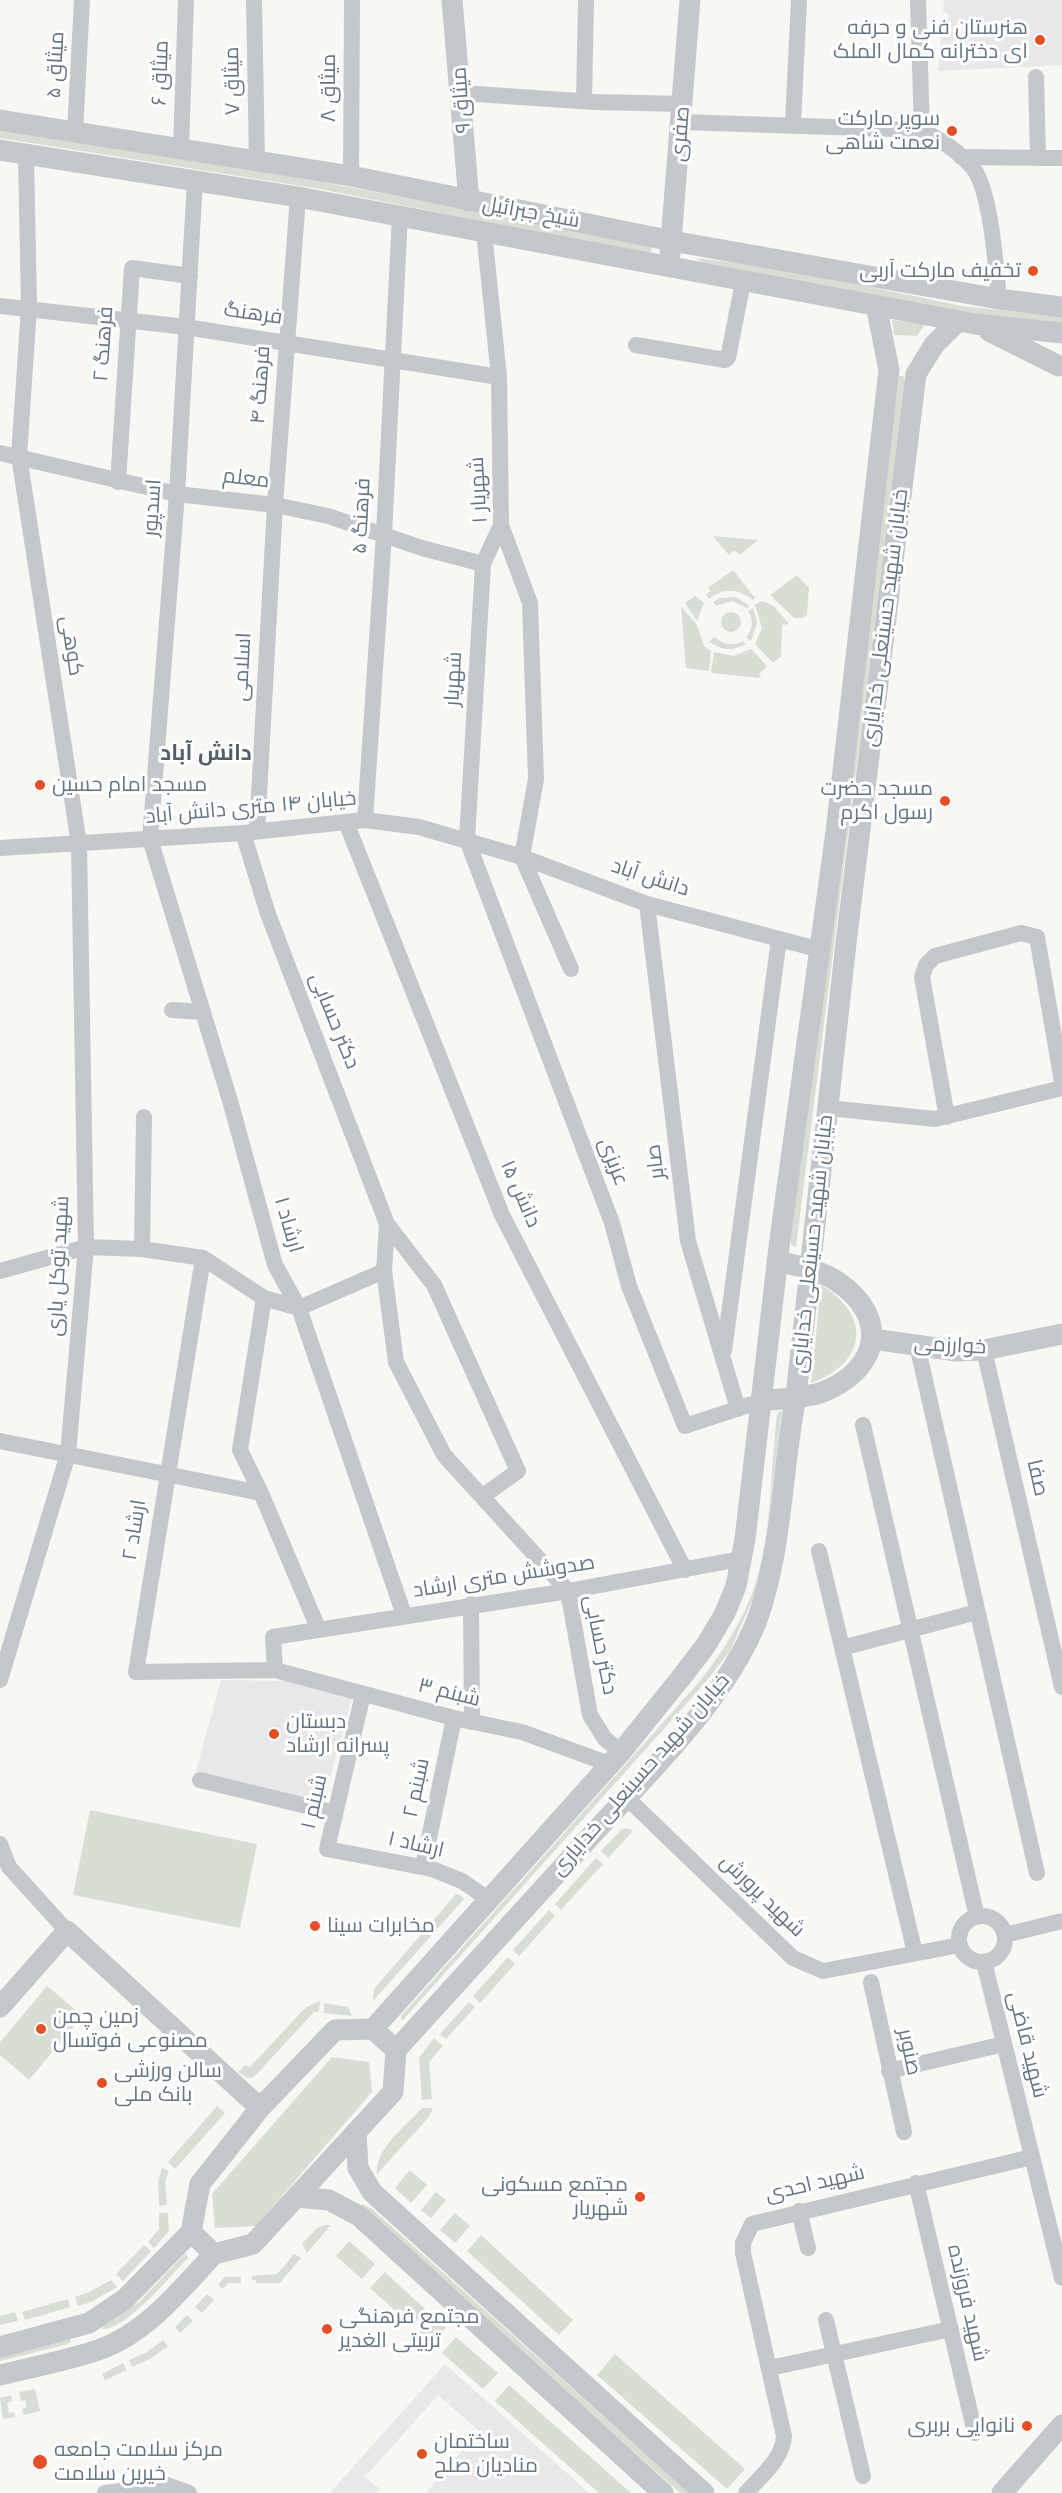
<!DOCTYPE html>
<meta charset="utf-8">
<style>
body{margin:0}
canvas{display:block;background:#f7f7f3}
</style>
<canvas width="1062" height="2493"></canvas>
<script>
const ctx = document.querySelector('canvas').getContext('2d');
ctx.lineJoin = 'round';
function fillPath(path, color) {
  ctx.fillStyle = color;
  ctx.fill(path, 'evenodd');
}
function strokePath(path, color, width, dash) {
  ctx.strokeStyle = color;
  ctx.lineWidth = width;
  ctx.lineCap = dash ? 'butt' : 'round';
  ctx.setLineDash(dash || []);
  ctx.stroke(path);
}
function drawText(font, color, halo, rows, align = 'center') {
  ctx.font = font + ' "Space Grotesk",Cairo,sans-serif';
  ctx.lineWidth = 6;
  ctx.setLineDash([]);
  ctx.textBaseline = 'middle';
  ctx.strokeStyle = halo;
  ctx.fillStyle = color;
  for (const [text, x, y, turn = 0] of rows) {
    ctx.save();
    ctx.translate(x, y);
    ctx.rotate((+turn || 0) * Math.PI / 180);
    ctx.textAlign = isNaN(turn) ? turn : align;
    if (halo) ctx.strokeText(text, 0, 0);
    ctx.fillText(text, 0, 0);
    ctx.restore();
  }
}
fillPath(new Path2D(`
 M944,0H1062V65L938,71L942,28L947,24L948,15L943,11Z
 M221,1680L296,1681L352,1698L323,1803L196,1771Z
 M445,2364L589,2493H426L479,2431L438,2395L365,2477L380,2489L376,2493H330Z`), '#e7e8e7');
fillPath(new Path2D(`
 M0,130L322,182L649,244L652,250L648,254L320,189L0,138Z
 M694,258L774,267L962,306L1062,317V325L960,313L702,262Z
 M892,320L925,324L917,336L894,335Z
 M899,376H903L905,380L796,1247L791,1245L790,1237Z
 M713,536L758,540L740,555L734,550L729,555Z
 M733,570L755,598L753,600C738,589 725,587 709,599L706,594L711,591L708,588Z
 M797,575L809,588L807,615L803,618H794L770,595Z
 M695,596L704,603L697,621L685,603Z
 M736,597L749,606L747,608L732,601L716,606L713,602L719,598Z
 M762,601L774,606L789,624L782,625L781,656L773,663L755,644L762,628L755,605Z
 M681,606L697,625L704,646L711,651L709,671L686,668Z
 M753,608L757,623L751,641L746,638C752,628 755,622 748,612Z
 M721 622a10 10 0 1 1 20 0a10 10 0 1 1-20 0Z
 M714,637C724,644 731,647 743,641L746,644C732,652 722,650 709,642Z
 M751,649L767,666L759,674L761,678L711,673L714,652L734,656Z
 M821,1285C873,1316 866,1364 811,1383Z
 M782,1410L760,1582L730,1651L704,1684L402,2021L401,2016L700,1681C723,1651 744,1620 756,1582C771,1532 771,1467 777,1414Z
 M90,1810L257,1844L240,1928L73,1895Z
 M627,1828L633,1831L608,1858L601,1851L621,1830Z
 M596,1858L603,1864L561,1910L555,1904Z
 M456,1894L460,1895L464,1899L373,2001L374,1989Z
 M549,1910L555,1916L519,1956L513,1950Z
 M508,1957L515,1964L480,2003L473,1996Z
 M47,1986L83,2016L29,2080L0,2055V2042Z
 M320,2001L319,2012H314L254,2077L248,2078L238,2072L245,2065L250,2067L306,2007Z
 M469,2002L475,2007L446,2039L440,2034Z
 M324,2003L348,2007L352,2016L324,2013Z
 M434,2038L443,2046L429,2062L432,2099L422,2100L419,2058Z
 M332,2057L369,2062L372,2092L256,2226L215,2228L212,2194Z
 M217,2106L225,2113L175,2169L168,2162Z
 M422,2108H433L429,2117L377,2174C375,2148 406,2126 422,2108Z
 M162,2168L169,2171L165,2182L167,2205L159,2206L158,2182Z
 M410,2170L427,2185L411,2203L395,2188Z
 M436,2192L446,2200L431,2218L421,2210Z
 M363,2204L372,2209L689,2493H680L369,2215L361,2206Z
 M159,2213H168L169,2231L154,2248L148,2242L159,2229Z
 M455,2213L470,2226L455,2243L440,2230Z
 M325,2225H331L307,2253L302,2244L317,2228Z
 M481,2235L573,2320L559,2335L467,2251Z
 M349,2241L375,2264L362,2279L336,2256Z
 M144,2245L151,2251L123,2281L116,2274Z
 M186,2253L188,2258C170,2276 127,2330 102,2329L103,2326L138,2303Z
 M294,2254L301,2258L280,2283H256V2280H252V2276L277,2274Z
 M385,2272L426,2310L412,2326L370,2288Z
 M224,2277H241V2283H228L223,2289L218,2285Z
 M111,2280L117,2287L91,2302L78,2306L75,2297L89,2292Z
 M207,2294L214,2300L202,2313L195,2307Z
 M68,2299L70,2307L25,2320L22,2312Z
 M15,2312L18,2321L0,2325V2316Z
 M187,2315L193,2321L180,2333L175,2327Z
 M433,2316L446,2328L432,2344L419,2332Z
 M68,2336L71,2341L68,2344L0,2361V2352Z
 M456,2337L498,2373L483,2389L442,2353Z
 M163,2340L168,2346L150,2359L132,2367L129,2360L147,2352Z
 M615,2354L745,2469L727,2489L597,2375Z
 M123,2363L127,2370L105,2380L102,2374Z
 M509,2385L631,2493H599L495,2401Z
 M35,2389L40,2411L24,2415L22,2409L27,2407L25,2400L21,2401L19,2392Z
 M11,2395L12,2401L7,2403L9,2413L14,2412L15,2417L3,2419L0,2398Z`), '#d8ded4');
strokePath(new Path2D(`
 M254,0L257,161
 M918,0L922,130
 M1036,77L1038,158
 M461,93L594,102L683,104
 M584,101L586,0
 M682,122L922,130C940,140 959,151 973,168C991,191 996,268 999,299
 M793,123L799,0
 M75,132L82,0
 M181,148L186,0
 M961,157L1062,158
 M351,176L352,0
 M195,180L177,494L150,839L231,1104L275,1265L299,1308L404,1615
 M484,232L499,377L501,525L530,603L536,779L522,857L571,969
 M0,306L186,327L499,377
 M636,345L725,360L728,358L743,282
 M0,453L177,494L275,505L328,516L422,548L483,564
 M118,482L132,268L190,276
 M501,525L483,564L467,840L612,1223L629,1286L685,1426L761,1401
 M365,820L384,534L400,215
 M346,822L502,1215L685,1570
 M257,831L275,505L298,197
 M243,833L268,914L387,1224L384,1271L396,1362L444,1455L568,1591L590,1715L605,1739L621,1752
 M0,848L243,833L365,820L419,827L522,857L647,904L821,950
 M647,904L688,1241L738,1409
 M172,1010L203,1012
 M828,1108L935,1119L1062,1088
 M947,1117L922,977L926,965L935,956L1021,933L1037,937L1062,1082
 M387,1224L434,1285L518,1471L483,1496
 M142,1249L144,1117
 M203,1258L136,1672L275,1670L454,1718L522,1732L609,1764
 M0,1271L86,1247L142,1249L203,1258L264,1298L299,1308L384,1271
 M264,1298L240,1450L261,1493L318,1628
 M917,1345L1037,1873
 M984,1350L1062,1687
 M724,1351L779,939
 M863,1425L977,1917
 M0,1441L261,1493
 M819,1551L915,1953
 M471,1604L472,1722
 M842,1648L977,1612
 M275,1670L273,1637L568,1591L740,1559
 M0,1680L68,1454L86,1247L79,844L19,456L29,307L26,155
 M363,1694L327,1849L432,1869L462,1881L488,1899
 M200,1780L335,1813
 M627,1798L793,1958L823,1971L960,1945
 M0,1844L9,1867L67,1931
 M423,1867L454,1718
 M959 1939a23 23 0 1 1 46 0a23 23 0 1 1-46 0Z
 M1005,1935L1062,1921
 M984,1962L1062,2278
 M871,1982L904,2132
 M889,2071L1004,2044
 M916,2183L975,2433
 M799,2211L808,2248
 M826,2320L863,2476
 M770,2368L951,2329
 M105,2493L167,2485L189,2493
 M746,2493C760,2477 783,2459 784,2436L743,2253V2243L752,2224L1032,2157`), '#c4c8cb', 16);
strokePath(new Path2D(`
 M452,0L469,201
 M0,120L351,176L672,241L999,299L1062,307
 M0,150L298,197L975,324L1062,333
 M670,254L690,0
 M989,331L1059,366
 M873,1339L957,1351L984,1350L1062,1334
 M761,1401C781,1398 806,1399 825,1391C880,1368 889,1317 838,1282C820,1270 798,1266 777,1261
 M0,2007L67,1931L260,2108
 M373,2029L621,1752L680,1679L706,1645L725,1613L736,1586L745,1539L780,1239L836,832L889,370L876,305
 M373,2029L396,2050L393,2092L253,2244L214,2254L191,2232L200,2184L260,2108L335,2030Z
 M396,2050C465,1975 533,1900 601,1825C655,1767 729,1693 757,1620C782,1552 782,1468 796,1396L846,943L916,374L934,345L958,321
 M356,2132L358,2168L372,2192L704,2493
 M296,2197L329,2200L359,2216L663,2493
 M0,2347L89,2323L125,2299L191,2232
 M0,2375C32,2367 66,2361 98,2350C146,2334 181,2289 214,2254
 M1002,2493L1062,2425`), '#c4c8cb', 21);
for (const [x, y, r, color] of [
 [1040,40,6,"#e74e23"],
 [952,131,6,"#e74e23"],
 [1033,271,6,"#e74e23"],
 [40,785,6,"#e74e23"],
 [945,801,6,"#e74e23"],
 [274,1734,6,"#e74e23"],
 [315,1926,6,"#e74e23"],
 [41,2029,6,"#e74e23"],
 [102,2083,6,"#e74e23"],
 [640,2197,6,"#e74e23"],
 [327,2329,6,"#e74e23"],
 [1027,2426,6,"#e74e23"],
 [422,2454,6,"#e74e23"],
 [40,2462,8,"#e74e23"]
]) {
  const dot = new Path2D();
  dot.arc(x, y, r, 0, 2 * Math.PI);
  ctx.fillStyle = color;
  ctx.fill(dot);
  strokePath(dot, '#fff', 2);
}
drawText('21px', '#657785', '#fff', [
 ["هنرستان فنی و حرفه",1028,28,"right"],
 ["ای دخترانه کمال الملک",1028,52,"right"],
 ["سوپر مارکت",940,119,"right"],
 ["نعمت شاهی",940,143,"right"],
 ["تخفیف مارکت آربی",1021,271,"right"],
 ["مسجد امام حسین",52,785],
 ["مسجد حضرت",933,789,"right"],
 ["رسول اکرم",933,813,"right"],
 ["دبستان",286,1722],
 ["پسرانه ارشاد",286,1746],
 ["مخابرات سینا",327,1926],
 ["زمین چمن",53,2017],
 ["مصنوعی فوتسال",53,2041],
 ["سالن ورزشی",114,2071],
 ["بانک ملی",114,2095],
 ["مجتمع مسکونی",628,2185,"right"],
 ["شهریار",628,2209,"right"],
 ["مجتمع فرهنگی",339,2317],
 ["تربیتی الغدیر",339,2341],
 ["نانوایی بربری",1015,2426,"right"],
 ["ساختمان",434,2442],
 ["منادیان صلح",434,2466],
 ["مرکز سلامت جامعه",54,2450],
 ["خیرین سلامت",54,2474]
], 'left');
drawText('21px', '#657785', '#fff', [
 ["میثاق ۵",56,65,-87],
 ["میثاق ۶",161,73,-88],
 ["میثاق ۷",233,81,-91],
 ["میثاق ۸",329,88,-90],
 ["میثاق ۹",462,100,-94],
 ["صفری",681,134,-85],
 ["شیخ جبرائیل",531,213,10],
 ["فرهنگ",253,314,8],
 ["فرهنگ ۲",104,344,-86],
 ["فرهنگ ۴",261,385,-86],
 ["معلم",246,479,7],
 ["شهریار ۱",479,490,-93],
 ["اسدپور",153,508,-86],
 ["فرهنگ ۵",362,516,-87],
 ["خیابان شهید حسینعلی خدایاری",886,618,-83],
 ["کوهی",71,646,81],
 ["اسلامی",243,667,-87],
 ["شهریار",454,679,-87],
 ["خیابان ۱۴ متری دانش آباد",251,808,-5],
 ["دانش آباد",650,878,18],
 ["دکتر حسابی",334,1021,68],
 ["عزیزی",613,1162,69],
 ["صابر",656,1162,-97],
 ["دانش ۱۵",520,1194,66],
 ["ارشاد ۱",288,1225,74],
 ["خیابان شهید حسینعلی خدایاری",813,1244,-84],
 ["شهید توکل یاری",59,1266,-87],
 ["خوارزمی",950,1346,3],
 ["صفا",1037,1478,77],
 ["ارشاد ۲",135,1530,-81],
 ["صدوشش متری ارشاد",504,1577,-9],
 ["دکتر حسابی",600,1645,79],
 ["شبنم ۳",449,1693,14],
 ["خیابان شهید حسینعلی خدایاری",641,1775,-49],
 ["شبنم ۲",417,1788,-78],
 ["شبنم ۱",315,1802,-77],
 ["ارشاد ۱",416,1845,13],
 ["شهید پرورش",762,1896,44],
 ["شهید قاضی",1027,2045,76],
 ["صنوبر",909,2052,78],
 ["شهید احدی",815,2184,-13],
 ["شهید فروزنده",967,2303,77]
]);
drawText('bold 22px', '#53606a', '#fff', [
 ["دانش آباد",206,754]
]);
</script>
